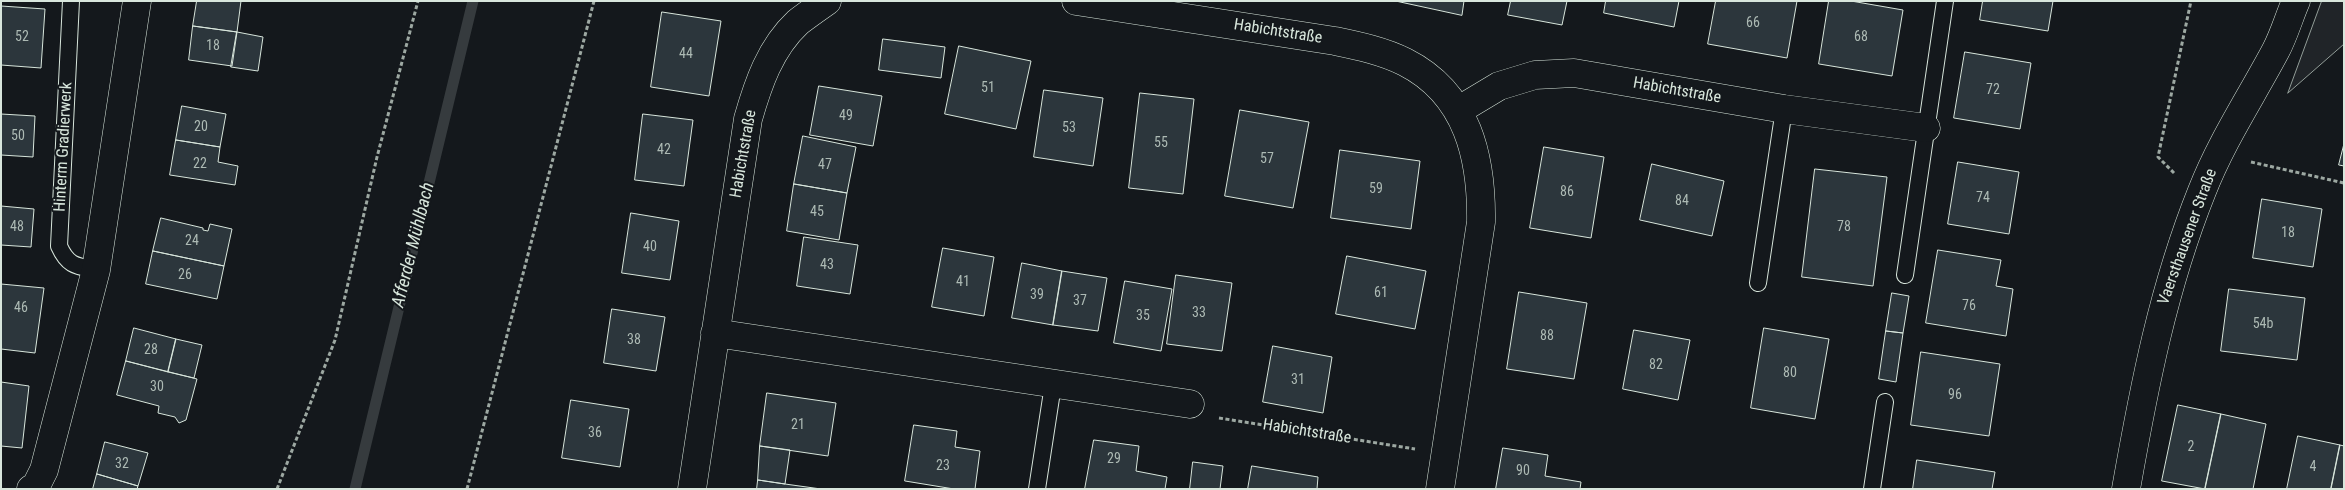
<!DOCTYPE html>
<meta charset="utf-8">
<style>
body{margin:0}
#map{position:relative;width:2345px;height:490px;overflow:hidden;background:#14181c;font-family:"Roboto Condensed",sans-serif}
canvas{display:block}
.frame{position:absolute;inset:0;border:2px solid #d8e6dc;pointer-events:none}
</style>
<div id="map">
<canvas width="2345" height="490"></canvas>
<div class="frame"></div>
</div>
<script>
const ctx = document.querySelector('canvas').getContext('2d');
ctx.lineJoin = 'round';
function fillPath(path, color) {
  ctx.fillStyle = color;
  ctx.fill(path, 'evenodd');
}
function strokePath(path, color, width, dash) {
  ctx.strokeStyle = color;
  ctx.lineWidth = width;
  ctx.lineCap = dash ? 'butt' : 'round';
  ctx.setLineDash(dash || []);
  ctx.stroke(path);
}
function drawText(font, color, halo, rows, align = 'center') {
  ctx.font = font + ' "Roboto Condensed",sans-serif';
  ctx.lineWidth = 4;
  ctx.setLineDash([]);
  ctx.textBaseline = 'middle';
  ctx.strokeStyle = halo;
  ctx.fillStyle = color;
  for (const [text, x, y, turn = 0] of rows) {
    ctx.save();
    ctx.translate(x, y);
    ctx.rotate((+turn || 0) * Math.PI / 180);
    ctx.textAlign = isNaN(turn) ? turn : align;
    if (halo) ctx.strokeText(text, 0, 0);
    ctx.fillText(text, 0, 0);
    ctx.restore();
  }
}
const green = new Path2D(`
 M2322,1H2344V44L2288,93Z`);
fillPath(green, '#202428');
strokePath(green, '#939e99', 1);
strokePath(new Path2D(`
 M355,489L473,1`), '#363b3e', 11);
const building = new Path2D(`
 M197,1H241L237,32L193,26Z
 M1396,1H1464L1462,15Z
 M1511,1H1567L1562,25L1508,15Z
 M1606,1H1679L1674,27L1604,13Z
 M1716,1H1797L1787,58L1708,44Z
 M1829,1H1851L1903,10L1892,76L1819,64Z
 M1983,1H2053L2048,31L1980,20Z
 M1,6L45,9L41,68L1,65Z
 M662,12L721,21L709,96L651,87Z
 M193,26L237,32L232,66L189,60Z
 M237,32L263,37L258,71L231,67Z
 M883,39L945,47L941,78L879,70Z
 M959,46L1031,61L1016,129L945,114Z
 M1965,52L2031,63L2020,129L1954,118Z
 M819,86L882,96L873,146L810,135Z
 M1044,90L1103,98L1093,166L1034,157Z
 M1140,93L1194,99L1183,194L1129,188Z
 M182,106L226,114L220,147L176,140Z
 M1240,110L1309,122L1293,208L1225,196Z
 M1,114L35,116L33,157L1,155Z
 M643,114L693,120L684,186L635,180Z
 M803,136L856,147L847,193L794,184Z
 M176,140L220,147L218,162L238,166L235,185L170,175Z
 M2344,144V166L2339,165Z
 M1544,147L1604,157L1591,238L1530,228Z
 M1340,150L1420,161L1411,229L1331,218Z
 M1958,162L2019,172L2009,234L1948,224Z
 M1652,164L1724,181L1712,236L1640,220Z
 M1815,169L1887,177L1873,286L1802,277Z
 M794,184L847,193L839,240L787,231Z
 M2262,199L2322,209L2313,267L2253,258Z
 M1,206L34,209L31,247L1,245Z
 M631,213L679,221L670,280L622,273Z
 M161,218L203,228V230L208,231L210,224L232,229L224,266L153,251Z
 M804,237L858,245L850,294L797,286Z
 M943,248L994,257L984,316L932,307Z
 M1938,250L2001,260L1996,286L2013,289L2006,336L1926,323Z
 M153,251L224,266L217,299L146,284Z
 M1347,256L1426,271L1415,329L1336,314Z
 M1022,263L1062,271L1053,325L1012,318Z
 M1062,271L1107,278L1098,331L1053,325Z
 M1176,275L1232,283L1222,351L1167,344Z
 M1125,281L1172,289L1161,351L1114,343Z
 M1,284L44,288L35,353L1,349Z
 M2229,289L2305,298L2297,360L2221,351Z
 M1519,292L1587,303L1574,379L1507,369Z
 M1892,293L1909,296L1903,333L1886,331Z
 M612,309L665,317L656,371L604,363Z
 M134,328L176,339L168,372L126,361Z
 M1764,328L1829,339L1815,419L1751,408Z
 M1634,330L1690,340L1678,400L1623,389Z
 M1886,331L1903,333L1896,382L1879,379Z
 M176,339L202,345L194,378L168,372Z
 M1273,346L1332,357L1323,413L1263,402Z
 M1921,352L2000,364L1989,436L1911,425Z
 M126,361L197,379L186,420L179,423L175,417L158,413L159,406L117,395Z
 M1,382L29,386L22,448L1,446Z
 M767,393L836,403L828,456L760,446Z
 M571,400L629,409L620,467L562,458Z
 M2178,405L2221,414L2205,489L2162,481Z
 M2221,414L2266,424L2253,489H2205Z
 M914,425L957,431L955,447L980,451L975,489H954L905,481Z
 M2298,436L2340,445L2331,489H2287Z
 M1094,440L1139,446L1136,471L1167,477L1165,489H1085Z
 M105,442L148,453L138,486L97,474Z
 M2340,445L2344,446V489H2331Z
 M760,446L790,450L785,484L758,480Z
 M1503,448L1548,455L1545,476L1581,482L1580,489H1496Z
 M1917,460L1995,472L1992,489H1913Z
 M1193,462L1223,466L1220,489H1190Z
 M1252,466L1318,477L1317,489H1248Z
 M97,474L138,486L137,489H93Z
 M758,480L785,484L821,489H757Z`);
fillPath(building, '#2c363c');
strokePath(building, '#d8e6dc', 1);
const lane = new Path2D(`
 M71,1L59,246C68,266 76,266 96,270
 M1905,275L1945,1
 M1758,283L1784,109
 M1037,489L1053,385
 M1872,489L1885,402`);
const street = new Path2D(`
 M1076,1L1335,41C1359,46 1383,51 1405,62C1468,94 1482,158 1481,222L1440,489
 M1459,110L1499,86L1535,75L1574,73L1784,109L1926,128
 M715,333L1190,404
 M31,489L36,486L44,470L96,270L137,1
 M692,489L748,119C758,84 770,48 798,22C807,15 817,8 827,1
 M2126,489C2144,387 2163,288 2202,191C2221,142 2251,97 2276,50C2284,35 2289,17 2296,1`);
strokePath(lane, '#d8e6dc', 18);
strokePath(street, '#d8e6dc', 29);
strokePath(new Path2D(`
 M2251,162L2344,183
 M2174,173L2158,157L2191,1
 M1219,418L1415,449
 M277,489L335,340L377,157L418,1
 M467,489L594,1`), '#9da8a2', 3, [4, 2.5]);
strokePath(lane, '#14181c', 16);
strokePath(street, '#14181c', 28);
drawText('14px', '#adbab4', null, [
 ["66",1753,23],
 ["52",22,37],
 ["68",1861,37],
 ["18",213,46],
 ["44",686,54],
 ["51",988,88],
 ["72",1993,90],
 ["49",846,116],
 ["20",201,127],
 ["53",1069,128],
 ["50",18,136],
 ["55",1161,143],
 ["42",664,150],
 ["57",1267,159],
 ["22",200,164],
 ["47",825,165],
 ["59",1376,189],
 ["86",1567,192],
 ["74",1983,198],
 ["84",1682,201],
 ["45",817,212],
 ["48",17,227],
 ["78",1844,227],
 ["18",2288,233],
 ["24",192,241],
 ["40",650,247],
 ["43",827,265],
 ["26",185,275],
 ["41",963,282],
 ["61",1381,293],
 ["39",1037,295],
 ["37",1080,301],
 ["76",1969,306],
 ["46",21,308],
 ["33",1199,313],
 ["35",1143,316],
 ["54b",2263,324],
 ["88",1547,336],
 ["38",634,340],
 ["28",151,350],
 ["82",1656,365],
 ["80",1790,373],
 ["31",1298,380],
 ["30",157,387],
 ["96",1955,395],
 ["21",798,425],
 ["36",595,433],
 ["2",2191,447],
 ["29",1114,459],
 ["32",122,464],
 ["23",943,466],
 ["4",2313,467],
 ["90",1523,471]
]);
drawText('16px', '#d8e6dc', '#14181c', [
 ["Habichtstraße",1278,32,9],
 ["Habichtstraße",1677,91,10],
 ["Hinterm Gradierwerk",64,147,-87],
 ["Habichtstraße",744,154,-80],
 ["Vaersthausener Straße",2188,237,-70],
 ["Habichtstraße",1307,432,9]
]);
drawText('italic 18px', '#d8e6dc', '#14181c', [
 ["Afferder Mühlbach",414,245,-76]
]);
</script>
